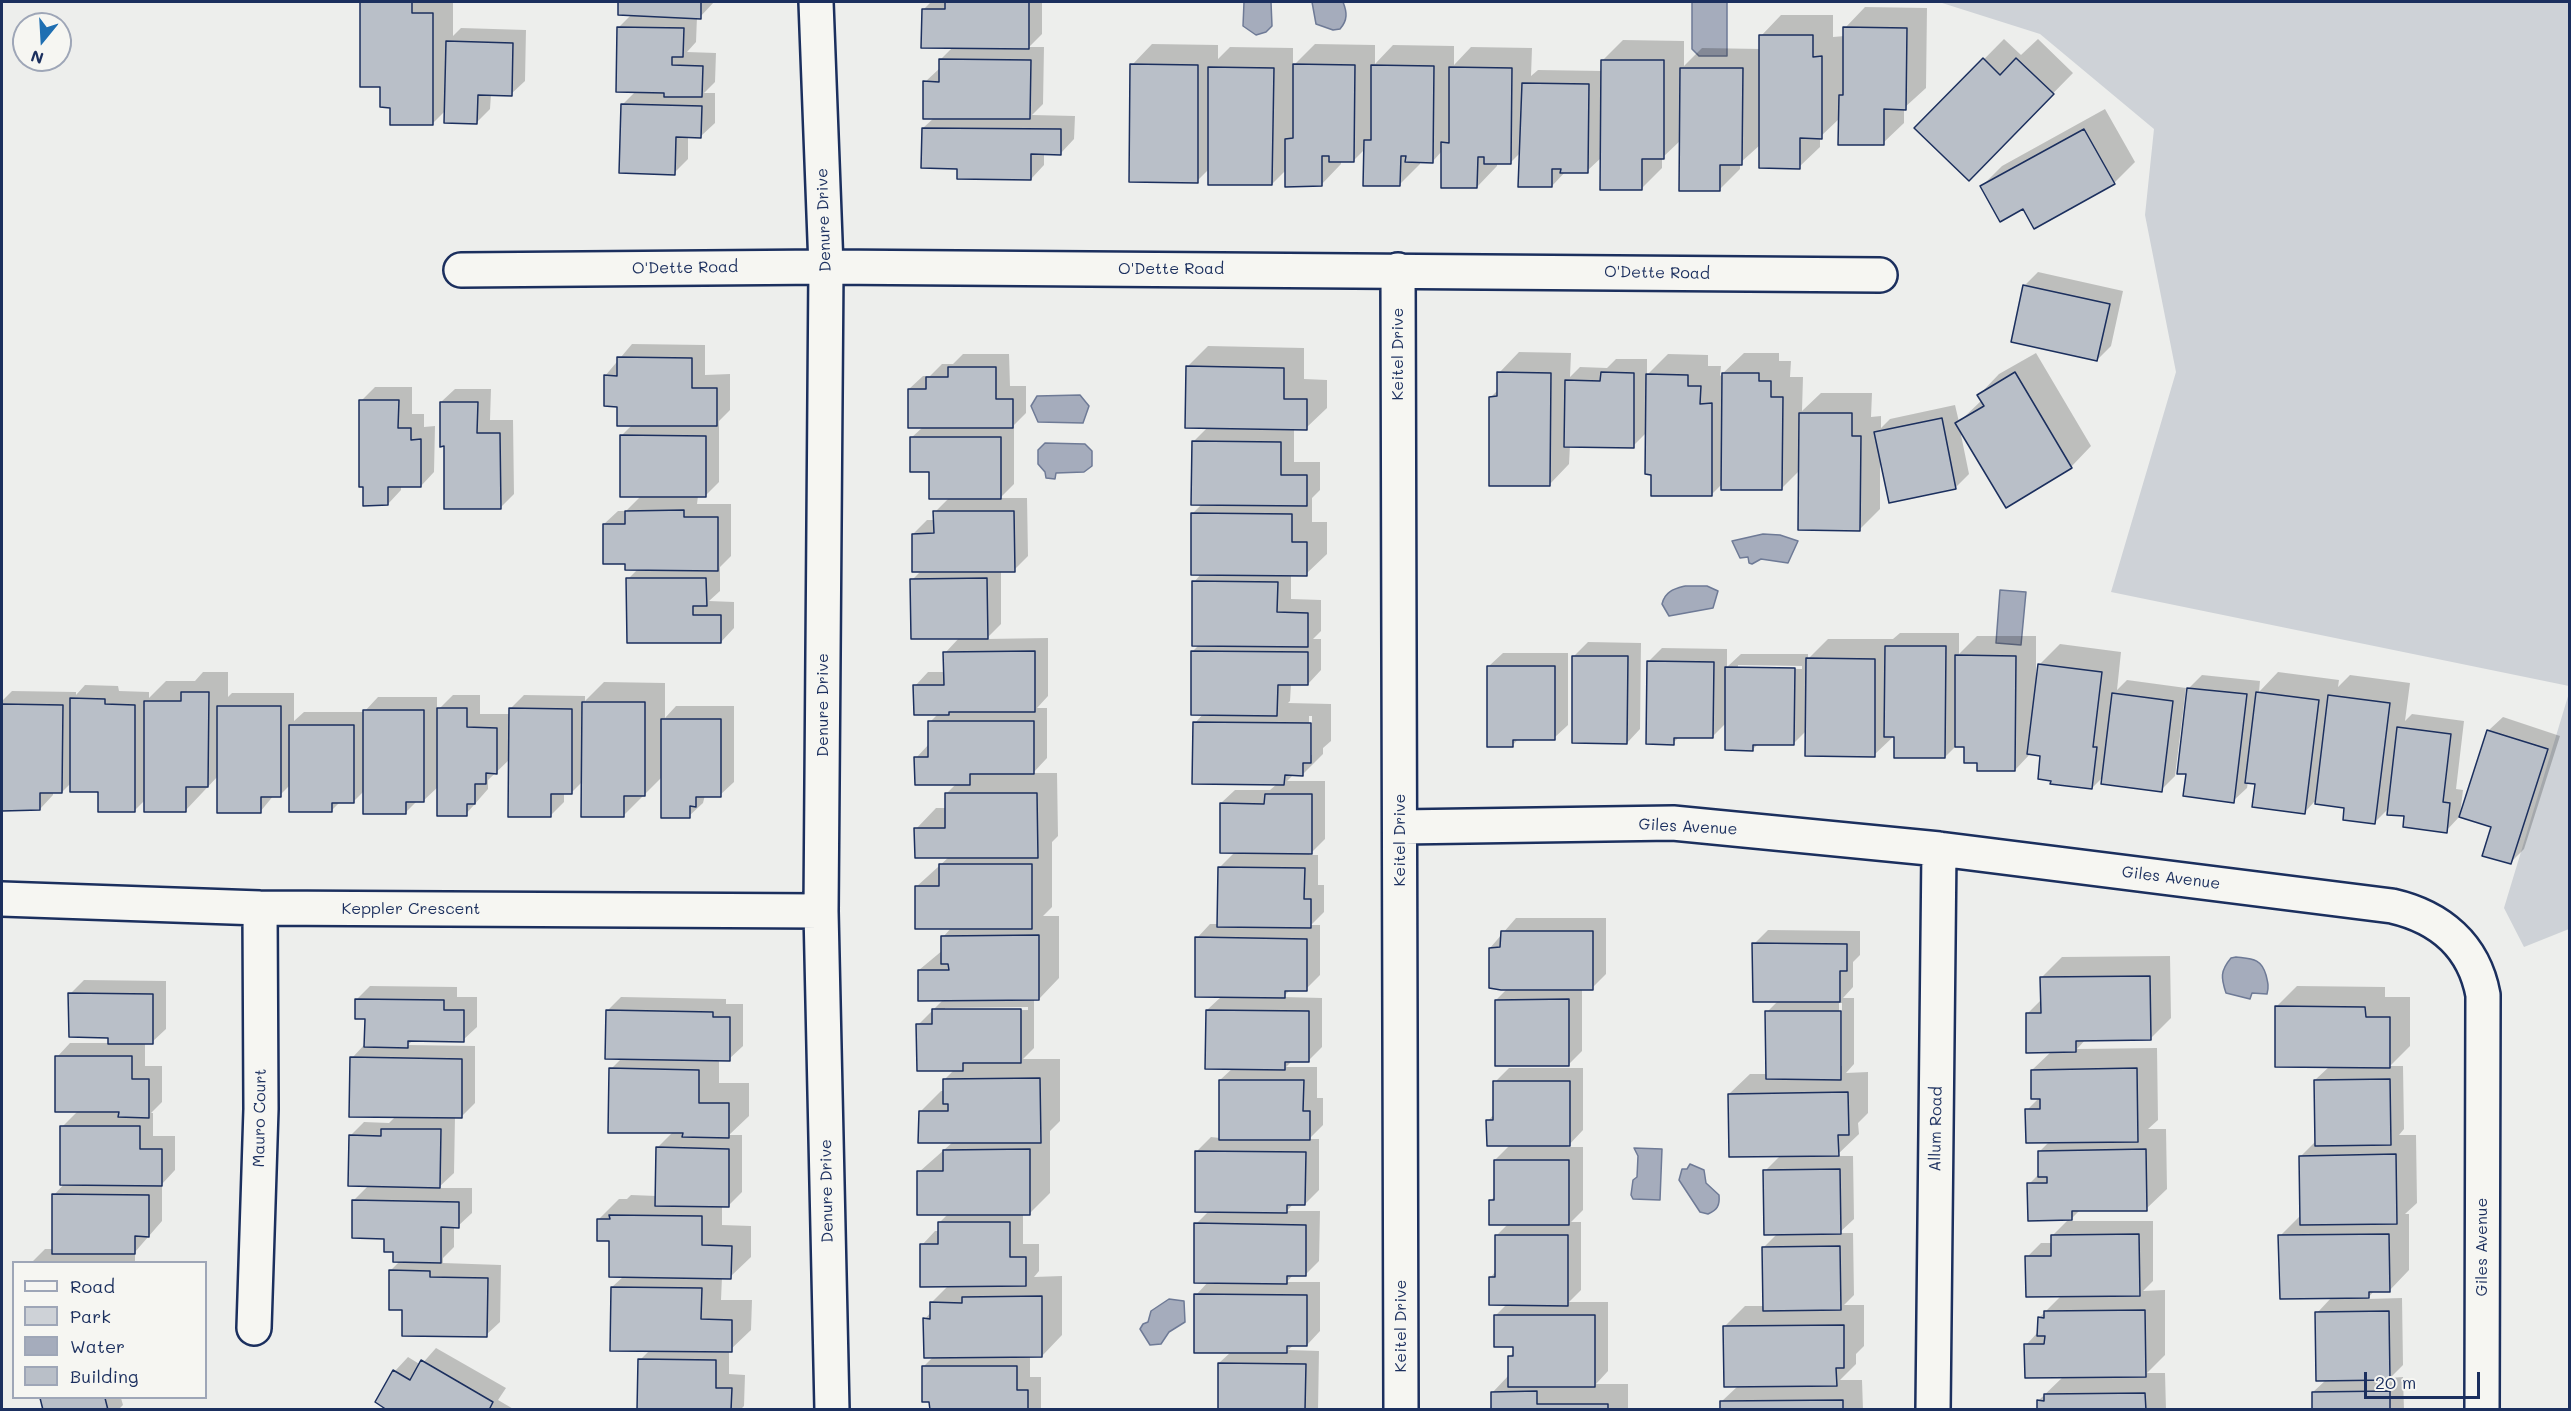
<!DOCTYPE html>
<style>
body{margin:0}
#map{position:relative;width:2571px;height:1411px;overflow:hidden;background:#edeeec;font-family:Mali,sans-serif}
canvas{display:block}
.frame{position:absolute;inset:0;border:3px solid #1b2f5e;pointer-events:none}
.legend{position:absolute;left:12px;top:1261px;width:195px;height:138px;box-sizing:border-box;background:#f6f6f2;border:2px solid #9ea6b7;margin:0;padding:8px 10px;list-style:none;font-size:18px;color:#1b2f5e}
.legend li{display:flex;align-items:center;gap:12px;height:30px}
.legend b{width:30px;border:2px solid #9ea6b7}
.north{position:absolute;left:12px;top:12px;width:60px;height:60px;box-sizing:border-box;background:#f6f6f2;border:2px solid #9ea6b7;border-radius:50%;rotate:198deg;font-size:16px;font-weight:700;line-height:24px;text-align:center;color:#1b2f5e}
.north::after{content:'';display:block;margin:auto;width:21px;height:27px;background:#1f6fb2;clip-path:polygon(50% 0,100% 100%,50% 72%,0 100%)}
.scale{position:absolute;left:2364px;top:1372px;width:116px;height:27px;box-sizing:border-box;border:3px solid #1b2f5e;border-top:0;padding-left:8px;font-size:18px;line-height:21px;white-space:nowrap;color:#1b2f5e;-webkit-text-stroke:4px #f6f6f2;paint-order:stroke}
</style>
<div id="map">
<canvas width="2571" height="1411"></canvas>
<div class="frame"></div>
<ul class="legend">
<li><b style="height:8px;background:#f6f6f2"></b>Road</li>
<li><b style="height:16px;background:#ced2d7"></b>Park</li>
<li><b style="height:16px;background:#a5acbc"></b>Water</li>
<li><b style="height:16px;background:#b9bfc8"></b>Building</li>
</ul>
<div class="north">N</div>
<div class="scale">20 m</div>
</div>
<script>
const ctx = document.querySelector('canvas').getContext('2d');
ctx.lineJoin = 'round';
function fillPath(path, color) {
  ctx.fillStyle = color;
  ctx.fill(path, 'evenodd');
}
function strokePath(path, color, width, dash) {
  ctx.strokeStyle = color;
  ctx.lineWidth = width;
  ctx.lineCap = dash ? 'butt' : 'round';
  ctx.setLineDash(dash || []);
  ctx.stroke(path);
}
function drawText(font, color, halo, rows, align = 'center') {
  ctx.font = font + ' Mali,sans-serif';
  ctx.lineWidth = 5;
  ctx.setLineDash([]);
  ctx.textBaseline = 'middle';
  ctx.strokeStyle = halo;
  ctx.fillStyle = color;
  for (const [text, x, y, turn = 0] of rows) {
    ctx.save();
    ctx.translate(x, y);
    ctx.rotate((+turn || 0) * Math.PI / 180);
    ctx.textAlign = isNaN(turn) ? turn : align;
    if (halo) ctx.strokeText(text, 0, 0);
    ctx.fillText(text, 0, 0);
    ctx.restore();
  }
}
fillPath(new Path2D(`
 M1939,2H2569V686L2111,592L2176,372L2145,215L2154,129L2040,34Z
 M2569,693V929L2524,947L2504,908Z`), '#ced2d7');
const water = new Path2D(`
 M1244,2H1271L1272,26L1266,32L1256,35L1243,26Z
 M1312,2H1343C1347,12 1348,20 1340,29L1333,30L1316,24Z
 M1692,2H1727V56H1699L1692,49Z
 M1080,395L1089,406L1083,423L1038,422L1031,406L1037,396Z
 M1045,443L1085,444L1092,451V466L1084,472L1056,473L1055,479L1046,478L1045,472L1038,464V450Z
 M1763,534L1780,535L1798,541L1788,563L1761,559L1752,564L1749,563L1748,557L1740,558L1732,541Z
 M1685,586H1707L1718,591L1713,608L1669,616L1662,604C1665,591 1674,589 1685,586Z
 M2000,590L2026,592L2021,645L1996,643Z
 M2236,957C2252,959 2261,958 2266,975C2268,983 2269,987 2267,994L2252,993L2250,999L2226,993C2221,978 2220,971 2231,958Z
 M1634,1148L1662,1149L1660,1200L1633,1199L1631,1195L1633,1180L1637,1177L1638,1156Z
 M1690,1164L1704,1170L1706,1183L1719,1195C1720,1206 1717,1210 1708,1214L1700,1212L1679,1180L1682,1169H1687Z
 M1169,1299L1184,1301L1185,1322L1169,1332L1161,1344L1150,1345L1140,1329L1143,1324L1148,1322L1151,1311Z`);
fillPath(water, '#a5acbc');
strokePath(water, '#6e7a96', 1.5);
fillPath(new Path2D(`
 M362,2H453V36L461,28L526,30L525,81L511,94H491L490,109L477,122L446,110L432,124L391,106L381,85L361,86Z
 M620,2H714L700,17H697L696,42L687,52L716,53L715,82L704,93H715V123L701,136H688V159L674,173L622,105L636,91L619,27L632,14L620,13Z
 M931,2H1042V34L1029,47H1044L1043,104L1032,115L1075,116L1074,139L1061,153H1044V165L1031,179L958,167L923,128L935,117L925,82L940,68V60L954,46L923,10Z
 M1865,7L1927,8L1926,88L1904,108V123L1883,143L1840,118L1820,137V147L1799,167L1760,145L1740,163V169L1719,190L1681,140L1662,158V168L1642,188L1602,157L1587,171H1566L1552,186L1521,152L1510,163H1497V166L1477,187L1442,151L1433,161H1420V164L1399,185L1365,149L1354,160H1341V164L1321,185L1286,170L1272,184L1209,169L1197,181L1132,65L1152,44L1218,45V59L1230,47L1293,48V66L1315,44L1375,45V64L1393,45L1454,46V65L1471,47L1532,48L1531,76L1538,70L1603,71V60L1623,40L1684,41V66L1702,48L1761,49V36L1781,15H1833V37L1845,36V28Z
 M2004,39L2021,55L2038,39L2073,73L1969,179L1916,128Z
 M2105,109L2135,162L2114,183L2034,227L2023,207L1982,186L2002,166Z
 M2038,272L2123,291L2111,346L2097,360L2012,341L2025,285Z
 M632,344L705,345V375L730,374V410L719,421V482L705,496H698L697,504H731V556L720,567V591L709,601L734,602V628L721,642L628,579L638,569L626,563L604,524L618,511H626L642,495L622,435L633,424L618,405L605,376Z
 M1208,346L1304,348V379L1327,380V408L1306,428H1294V462H1320V490L1312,498V522H1327V554L1306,574H1291V599L1321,600V631L1313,639H1321V670L1308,684H1291L1290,701L1288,703L1331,704V741L1323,748V754L1303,774H1294L1287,781H1325V839L1309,855H1318V885H1324V912L1311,925H1320V975L1306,989H1291L1283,997L1322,998V1047L1308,1061H1292L1286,1067H1317V1098H1323V1125L1309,1139H1319V1190L1305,1204L1294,1203L1287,1211H1320L1319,1261L1305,1275H1293L1287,1282H1320V1331L1307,1345H1294L1288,1350L1319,1351L1318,1410H1219V1363L1231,1352L1196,1295L1209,1281L1196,1224L1209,1211L1197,1151L1211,1137L1220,1138V1080L1233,1068L1207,1010L1222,996L1197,938L1210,924H1219V868L1235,852L1221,803L1235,790H1270L1277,784L1195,723L1204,713L1192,652L1200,644L1194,582L1202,573L1193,513L1203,503L1193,442L1208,427L1187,367ZM1309,716H1312V755H1309Z
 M1519,352L1571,353L1570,377L1580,367L1607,368L1616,359H1647V375L1668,354L1708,355V366H1721L1720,376L1744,353H1779V361H1791L1790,377H1803L1802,411L1821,393H1872L1871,417L1881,416V428L1890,419L1955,405L1959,422L1982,400L1979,395L1999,374L2036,353L2091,446L2071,467L1960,430L1969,474L1956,487L1890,502L1880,462V509L1860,529L1800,470L1781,489L1722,484L1711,495L1652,473L1647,432L1633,446L1570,445L1569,464L1549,485L1491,397L1499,389V373Z
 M963,354H1009L1010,386H1026V413L1014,425V484L1000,498H1027L1028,556L1014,570H1001V624L986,639L1048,638V696L1037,708H1047V758L1033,773H1057L1058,836L1052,842V907L1043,916H1059V978L1039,999H1034V1048L1023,1059H1060V1121L1050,1131V1193L1030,1213H1023V1244H1039V1271L1034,1277L1062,1276V1335L1042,1356H1030V1377H1041V1410H931L923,1367L934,1356L925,1319L931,1312V1303L949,1285L922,1245L935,1231H939V1223L949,1213L919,1172L953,1142L920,1112L941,1091H944V1080L954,1070L918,1025L944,999L919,970L943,950V937L952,927L916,887L949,857L916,829L936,808H946V794L956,784L916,758L930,743V722L938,714L915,686L928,672H945V653L960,637L912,580L921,571L913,534L927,520H935V512L949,498L911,438L923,427L909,389L923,376H930L942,364H953ZM1028,1007V1010L945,1011V1008Z
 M375,387H412V414H424V427L435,426L434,472L421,486L401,485V490L388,504L361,401Z
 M455,389H491L490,420H513L514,494L500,508L445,445L441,402Z
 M1900,633H1959V654L1977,636H2036V676H2038L2039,665L2060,644L2121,652L2117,690L2127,680L2186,688L2175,776L2161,790L2104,776L2092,788L2042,755L2031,753L2015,770L1979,762L1966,746H1956L1945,757L1894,736L1874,755L1807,730L1794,743H1759L1753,749L1726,723L1713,736H1680L1673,743L1648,662L1662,648L1727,649V667L1741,654H1808V659L1828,639H1893ZM1738,665L1802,666V669L1738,668Z
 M1588,642L1641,643L1640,729L1627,743L1574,656Z
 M1503,653H1568V725L1554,738H1519L1512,746L1489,666Z
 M203,672H228V697L232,693H294V721L304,712H364L378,697H437V711L453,695H480V714H510V709L524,695L585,696V701L604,682L665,683V718L676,706H734V782L720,795H705L703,803L689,816L663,776L623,816L583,781L572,792H564V802L550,816L510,759L488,780V789L466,814L439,786L423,801H417L405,813L364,791L353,802H340L332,810L290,785L280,795H274L260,812L219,775L185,811L146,799L135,810L99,790L72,782L62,792H53V795L40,809H2V685L3,700L12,691L76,692V695L85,685L118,686L119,691L149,692V698L166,681H195Z
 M2278,672L2339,680L2338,687L2350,675L2410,683L2405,721L2412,714L2464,721L2456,789L2463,790L2460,815L2489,730L2503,717L2560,736L2524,849L2510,863L2493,826L2460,816L2446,831L2389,808L2375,822L2346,806L2314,802L2305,812L2257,783L2248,782L2247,788L2233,801L2188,773L2189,688L2202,675L2260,681L2259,692Z
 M1516,918H1606V974L1592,988H1582V1051L1569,1064L1496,1000L1508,988L1490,948Z
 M1768,930L1860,931V955L1853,962V987L1843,998H1854V1064L1846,1073L1868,1072V1113L1858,1123L1859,1134L1836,1156H1853L1854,1219L1839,1233H1853L1854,1295L1844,1305H1864V1346L1856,1354V1364L1840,1380H1862L1863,1410H1721V1402L1738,1386L1724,1327L1745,1306H1765L1764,1247L1778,1233L1765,1171L1781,1155L1729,1094L1750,1074H1767V1012L1778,1001L1754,944ZM1839,1003H1842V1066H1839Z
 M2170,956L2171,1018L2150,1039H2086L2077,1049L2157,1048L2158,1120L2148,1129H2166L2167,1189L2146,1209L2080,1210L2069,1221H2153V1281L2143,1291L2165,1290V1355L2147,1373H2165L2166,1410H2038V1401L2064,1376L2026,1345L2039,1331V1318L2062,1295L2027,1257L2041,1243H2053V1235L2069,1219L2029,1184L2040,1173V1151L2050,1141L2027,1110L2039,1098L2032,1070L2052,1051L2027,1014L2042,999V977L2062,957Z
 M84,980L166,981V1029L152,1042H145V1066H162V1102L151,1113H153V1136H175V1170L162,1184V1221L135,1252V1262H32L45,1249H53L54,1195L65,1183L62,1127L78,1111L57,1057L70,1043H110V1036L70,994Z
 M370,986L457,987V997H477V1027L463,1040L414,1039L408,1045L475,1046V1103L461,1117H455L454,1173L438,1188H472V1213L458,1226H454V1247L443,1258V1263L501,1265L500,1322L486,1335L404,1309L390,1271L401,1260L386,1237L354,1200L369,1185L350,1136L364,1122L389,1123L396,1116L352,1058L365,1044L366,1018L357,999Z
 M2297,986L2385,987V997H2410V1046L2390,1066H2403L2404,1129L2399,1135H2416L2417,1203L2405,1214H2409V1270L2389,1291H2374L2367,1299L2402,1298L2403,1365L2390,1378L2403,1377L2404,1410H2313V1392L2326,1380L2317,1313L2332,1297L2280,1236L2301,1215L2300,1157L2316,1141L2315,1080L2330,1066L2276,1007Z
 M621,997L726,999V1004H743V1046L729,1059H719V1083H749V1116L729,1135H742V1192L728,1206H722V1225L751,1226V1257L730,1277H722L721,1300H752L751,1330L729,1351V1374L745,1375L744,1406L740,1410H639L640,1360L650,1350L612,1287L624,1276L611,1240L598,1220L619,1199H627L631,1195L657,1196V1148L673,1132L611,1069L622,1058L607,1011Z
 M1509,1068H1583V1130L1567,1147H1583V1210L1571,1222H1581V1290L1569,1302H1608V1371L1596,1384H1628V1410H1492V1393L1509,1375V1357L1515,1351V1346L1495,1316L1507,1304L1490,1278L1496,1271V1236L1508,1224L1490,1201L1495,1196V1160L1511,1144L1488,1121L1495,1113V1082Z
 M436,1348L506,1388L498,1400L515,1410H386L395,1371L408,1357L421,1365Z
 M42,1398H121L123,1405L118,1410H44Z`), '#0003');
const building = new Path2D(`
 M360,2H412V13H433V125H390V108L380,107V87H360Z
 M618,2H701V19L618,15Z
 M945,2H1029V49L921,48L922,9H945Z
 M617,27L684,28L683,57H672V65L703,66L702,97H664V93L616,92Z
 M1843,27L1907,28L1906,110L1884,109V145H1838L1839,95H1843Z
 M1759,35H1813V57L1822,56V139L1800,138V169L1759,168Z
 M446,41L513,43L512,96L478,95L477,124L444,123Z
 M1983,58L2000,75L2016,58L2054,94L1969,181L1914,128Z
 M939,59L1031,60L1030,119H923V81L939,82Z
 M1601,60H1664V159H1642V190H1600Z
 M1130,64L1198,65V183L1129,182Z
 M1293,64L1355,65L1354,162H1329V156H1322V186L1285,187V139L1293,138Z
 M1371,65L1434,66L1433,163L1405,162L1406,156H1401L1400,186H1363L1364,140H1371Z
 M1208,67L1274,68L1272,185H1208Z
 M1449,67L1512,68L1511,164H1484V157H1478L1477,188H1441V142L1449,143Z
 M1680,68H1743L1742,165H1720V191H1679Z
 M1522,83L1589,84L1588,173H1560L1561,169H1552V187H1518Z
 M621,104L702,106L701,138L676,137L675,175L619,173Z
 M922,128L1061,129V155L1031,154V180L957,179V169L921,168Z
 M2084,129L2115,184L2034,229L2023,209L2000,222L1980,186Z
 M2023,285L2110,304L2097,361L2011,342Z
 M617,357L692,358V388H717V426H617V407L604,406V375L617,376Z
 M1186,366L1284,368V399H1307V430L1185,428Z
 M948,367H996V399H1013V428H908V389H926V377H948Z
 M1497,372L1551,373L1550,486H1489V397L1497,396Z
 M1601,372L1634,373V448L1564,447L1565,380L1600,381Z
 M2015,372L2072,468L2006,508L1955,423L1984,406L1977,395Z
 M1722,373H1759V381H1771V397H1783L1782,490H1721Z
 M1646,374L1688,375V386H1701L1700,404L1712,403V496H1651V475L1645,474Z
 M359,400H399L398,428H411V440L421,439V487H388V505L363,506V487H359Z
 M440,402H478L477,433H500L501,509H444V446L440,447Z
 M1799,413H1852V436H1861L1860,531L1798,530Z
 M1942,418L1956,489L1889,503L1874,432Z
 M620,435L706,436V497H620Z
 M910,437H1001V499H929V472H910Z
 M1192,441L1281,442V475H1307V506L1191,505Z
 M684,510V517H718V571L625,570V564H603V524H625V511Z
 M933,511H1014L1015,572H912V534L934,533Z
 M1191,513L1292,514V542H1307V576L1191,575Z
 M626,578H706L707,606H693V615H721V643H627Z
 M987,578L988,639H911L910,579Z
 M1192,581L1278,582L1277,612L1308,613V647L1192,646Z
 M1885,646H1946L1945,758H1894V737H1884Z
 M1035,651V712H949V715H914L913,685H944L943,652Z
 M1191,651L1308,652V685H1278L1277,716L1191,715Z
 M1955,655L2016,656L2015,771H1977V763H1964V747H1955Z
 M1572,656H1628L1627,744L1572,743Z
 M1806,658L1875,659V757L1805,756Z
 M1647,661L1714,662L1713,738H1674V745L1646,744Z
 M2038,664L2102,672L2093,747H2097L2092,789L2050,784L2051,781L2038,779L2040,756L2027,754Z
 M1487,666H1555V740H1513V747H1487Z
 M1725,667L1795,668L1794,745H1753V751L1725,750Z
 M2187,688L2247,694L2234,803L2183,796L2186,774H2177Z
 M181,692H209L208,787H186V812H144V701H181Z
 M2256,692L2319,700L2305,814L2252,807L2255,784L2245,783Z
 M2112,693L2173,701L2162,792L2101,784Z
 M2328,695L2390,703L2375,824L2343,820L2344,808L2315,804Z
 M70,698L105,699V704L135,705V812H98V792H70Z
 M582,702H645V796H624V817H581Z
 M2,704L63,705L62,793H40V810L2,811Z
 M217,706H281V797H261V813H217Z
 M437,708H467V727L497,728V774L486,773V784H475V804H467V816H437Z
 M509,708L572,709V794H551V817H508Z
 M363,710H424V802H406V814H363Z
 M661,719H721V797H696V807L690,806V818H661Z
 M928,721H1034V774H970V785H915L914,757H928Z
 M1193,722L1311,723V763H1303V776L1285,775L1284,785L1192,784Z
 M289,725H354V803H332V812H289Z
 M2397,727L2451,734L2443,802L2450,803L2447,833L2403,827L2404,816L2387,815Z
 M2487,730L2548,749L2511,864L2482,856L2491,827L2459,817Z
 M945,793H1037L1038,858H915L914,828H945Z
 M1265,794H1312V854L1220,853V803L1264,804Z
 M939,864H1032V929H915V886H939Z
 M1218,867L1305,868L1304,899H1311V928L1217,927Z
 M1501,931H1593V990H1501L1489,988V948L1500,947Z
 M1039,935V1000L918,1001V970H949L948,964H941V936Z
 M1195,937L1307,939V991H1285V998L1195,997Z
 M1752,943L1847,944V971H1840V1002H1753Z
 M2150,976L2151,1040L2076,1041V1052L2026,1053V1013H2041L2040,977Z
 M68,993L153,994V1044H108V1038L69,1037Z
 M355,999L444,1000V1010H464V1042L408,1041V1048L364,1047L365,1019H355Z
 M1569,999V1066H1495V1000Z
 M2275,1006L2365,1007L2366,1017H2390V1068L2275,1067Z
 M932,1009H1021V1063H963V1071H917L916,1024H932Z
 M606,1010L713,1012V1017H730V1061L605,1059Z
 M1206,1010L1309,1011V1062H1285V1070L1205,1069Z
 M1765,1011H1841V1080L1766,1079Z
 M55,1056H132V1079H149V1118L118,1117L119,1112H55Z
 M350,1057L462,1059V1118L349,1117Z
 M609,1068L699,1070V1103H729V1138L682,1137L683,1133H608Z
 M2137,1068L2138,1142L2026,1143L2025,1109H2040V1099H2031V1070Z
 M1040,1078L1041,1143H918L919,1111H948V1104H943V1079Z
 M2390,1079L2391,1145L2315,1146L2314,1080Z
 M1219,1080H1304L1303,1111H1310V1140H1219Z
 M1493,1081H1570V1146H1487L1486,1120H1493Z
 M1848,1092L1849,1135H1838L1839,1156L1729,1157L1728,1094Z
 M60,1126H140V1149H162V1186L60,1185Z
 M381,1129H441L440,1188L348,1186L349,1135L381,1136Z
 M656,1147L729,1149V1207L655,1206Z
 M1030,1149V1215H917V1171H943V1150Z
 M2146,1149L2147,1211H2072V1220L2028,1221L2027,1183H2047V1177H2038V1151Z
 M1195,1151L1306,1152L1305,1205H1287V1213L1195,1212Z
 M2396,1154L2397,1224L2300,1225L2299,1156Z
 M1494,1160H1569V1225H1489V1200H1494Z
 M1840,1169L1841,1234L1764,1235L1763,1170Z
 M52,1194L149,1195V1237L135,1236V1254H52Z
 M352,1200L459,1202V1228L441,1227V1263L393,1262V1252H384V1239L352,1238Z
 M609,1215L702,1216V1245L732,1246L731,1279L609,1277V1241H597V1219H610Z
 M938,1222H1010V1257H1026V1286L920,1287V1244H938Z
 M1194,1223L1306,1225V1276H1287V1284L1194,1283Z
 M2139,1234L2140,1296L2026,1297L2025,1256H2051V1235Z
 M2389,1234L2390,1292H2369V1298L2280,1299L2278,1235Z
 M1495,1235H1568V1306L1489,1305V1277H1495Z
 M1840,1246L1841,1310L1763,1311L1762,1247Z
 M389,1270L430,1271V1277L488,1278L487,1337L402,1336V1310H389Z
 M611,1287L702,1288L701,1319L732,1320V1352L610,1351Z
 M1194,1294L1307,1295V1346H1287V1353H1194Z
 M1042,1296V1357L924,1358L923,1318L930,1319V1302L962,1303V1297Z
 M2145,1310L2146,1377L2025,1378L2024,1344H2044L2045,1336H2037L2038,1317L2044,1318V1311Z
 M2389,1311L2390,1380L2316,1381L2315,1312Z
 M1494,1315H1595V1387H1508V1356H1513V1347H1494Z
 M1844,1325V1368H1836L1837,1386L1724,1387L1723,1326Z
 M638,1359L716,1360V1388H732L731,1410H637Z
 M421,1360L493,1402L489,1410H387L375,1402L393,1370L410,1380Z
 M1218,1363L1306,1364L1305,1410H1218Z
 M922,1366H1017V1390H1028V1410H930L929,1402H922Z
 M1537,1391V1404H1608V1410H1491V1392Z
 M2390,1391V1410H2312V1392Z
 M2145,1393L2146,1410H2037V1400L2044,1401V1394Z
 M40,1398H105L108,1410H43Z
 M1843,1400V1410H1720V1401Z`);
fillPath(building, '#b9bfc8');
strokePath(building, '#1b2f5e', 1.5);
const street = new Path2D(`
 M816,2L826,267L821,911L832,1410
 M461,270L826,267L1880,275
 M1398,270L1401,1410
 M1400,827L1673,823L1939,849L2392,906C2440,917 2474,946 2483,995L2482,1410
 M2,899L260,908L821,911
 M254,1328L261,1109L260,908
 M1933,1410L1939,849`);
strokePath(street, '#1b2f5e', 38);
strokePath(street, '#f6f6f2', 33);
drawText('16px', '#1b2f5e', '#f6f6f2', [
 ["Denure Drive",824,220,-92],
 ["O'Dette Road",685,268,-1],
 ["O'Dette Road",1171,269],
 ["O'Dette Road",1657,273,1],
 ["Keitel Drive",1398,354,-90],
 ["Denure Drive",823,705,-90],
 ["Giles Avenue",1688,827,3],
 ["Keitel Drive",1400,840,-90],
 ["Giles Avenue",2171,878,7],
 ["Keppler Crescent",411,909],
 ["Mauro Court",260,1118,-89],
 ["Allum Road",1936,1129,-89],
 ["Denure Drive",827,1191,-91],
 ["Giles Avenue",2482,1247,-90],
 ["Keitel Drive",1401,1326,-90]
]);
</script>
